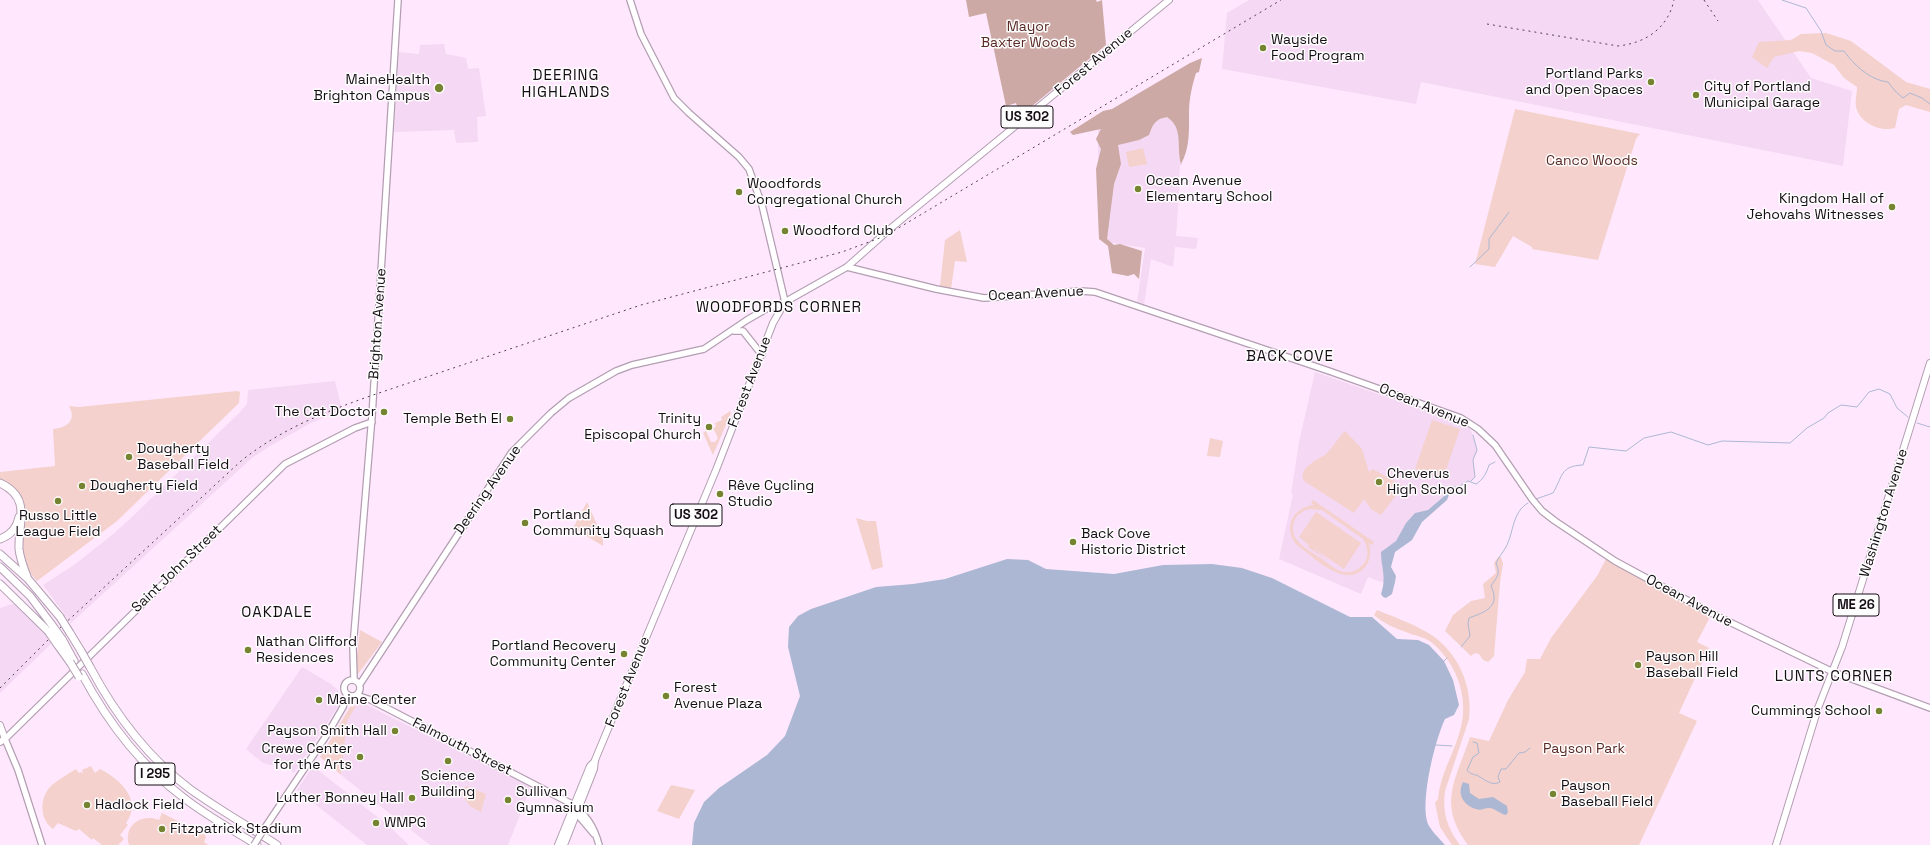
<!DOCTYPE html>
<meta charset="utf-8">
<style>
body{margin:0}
canvas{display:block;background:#ffe8fd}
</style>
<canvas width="1930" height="845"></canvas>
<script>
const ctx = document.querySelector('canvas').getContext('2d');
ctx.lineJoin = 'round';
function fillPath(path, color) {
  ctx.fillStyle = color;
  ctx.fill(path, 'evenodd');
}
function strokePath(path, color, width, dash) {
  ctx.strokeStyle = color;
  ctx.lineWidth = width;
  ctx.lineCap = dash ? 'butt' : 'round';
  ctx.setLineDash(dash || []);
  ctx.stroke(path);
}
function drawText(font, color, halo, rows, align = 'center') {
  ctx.font = font + ' "Space Grotesk",sans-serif';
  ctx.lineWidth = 3;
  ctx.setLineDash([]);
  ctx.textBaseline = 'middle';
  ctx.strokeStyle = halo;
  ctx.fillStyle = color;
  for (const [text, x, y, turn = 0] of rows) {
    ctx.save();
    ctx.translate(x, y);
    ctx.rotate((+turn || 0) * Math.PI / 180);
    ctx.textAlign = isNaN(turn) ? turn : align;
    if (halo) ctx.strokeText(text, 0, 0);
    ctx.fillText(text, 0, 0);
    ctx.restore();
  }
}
fillPath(new Path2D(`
 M1249,0H1758L1811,78L1852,91L1843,166L1421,82L1416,104L1222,69L1227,13Z
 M444,44L446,54L466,58L468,69L479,68L486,116L477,117L478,142L456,143L454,130L394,132L399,52L419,54L420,45Z
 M1190,67L1182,165H1180L1179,180L1180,181L1176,236L1198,238L1196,249L1175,247L1173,267L1151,259L1144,305L1137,302L1145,248L1106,242L1105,230L1098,207V122Z
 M1315,372L1461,423L1471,430L1477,450L1473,460L1475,477L1471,481H1468L1458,487H1453L1428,510L1415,513L1406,523L1396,541L1385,550L1382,565L1385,576L1384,583L1368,577L1361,594L1279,559L1293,494H1291L1299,442Z
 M335,381L342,410L311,423L270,446L252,458L71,623L43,585L74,565L112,535L132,517L239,413L247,404L248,390Z
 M18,602L37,621L53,642L0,693V608Z
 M302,667L331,684L338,690L340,699L339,705L294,773L282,765H270L263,763L246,749Z
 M361,702L531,787L508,845H430L341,775L347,721L356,703Z
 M313,766L390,827L409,845H367L297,790Z`), '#f5d8f3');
fillPath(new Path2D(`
 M1826,33L1851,41L1906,82L1930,89V112L1906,105L1899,109L1895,128C1881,132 1862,124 1857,110C1854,104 1857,94 1857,87L1844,78L1834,65L1812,53L1799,51L1774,57L1767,68L1752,57L1759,42L1791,40L1801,34Z
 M1515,109L1640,134L1636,139L1598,260L1532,249V247L1513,236L1495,267L1475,264Z
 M1143,148L1147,164L1129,167L1126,152Z
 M960,230L967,262L955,261L951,289L940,286L945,240Z
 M237,391L240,392L239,403L117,521L37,581C17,560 24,536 25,509C22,496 13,485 0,479V472L55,466L53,429C67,428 77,420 69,406L79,407Z
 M730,411L731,413L713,455L703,433L706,431L711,442H715L718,438L713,428L716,427L715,423L722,420L721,417Z
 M1432,420L1460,429L1443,479L1415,469Z
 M1345,431L1362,449L1369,472L1373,469L1401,485L1402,488L1381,515L1371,509L1364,499L1354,513L1304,481C1297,468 1318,460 1326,454C1333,447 1338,438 1345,431Z
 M1210,438L1223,441L1220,457L1207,456Z
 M1313,500L1374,542L1372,545L1369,543C1371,551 1371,560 1365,567C1346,590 1315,558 1298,546C1282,530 1292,507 1314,505L1311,503ZM1309,509L1322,510L1363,539C1367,545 1369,553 1366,560C1362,568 1354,573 1346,572C1337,572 1329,564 1322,559C1309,550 1288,541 1294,522C1296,515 1302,511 1309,509Z
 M587,502L603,538V546L573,528Z
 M1316,512L1361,543L1344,569L1312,547L1330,562L1308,547L1309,545L1299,537Z
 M856,518L867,521H876L883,567L872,570Z
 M1498,557H1501L1503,564L1500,583L1494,656L1488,662L1483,660L1479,654L1475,653L1471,656L1445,631L1453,615L1471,601L1485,598L1483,584L1496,573L1494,563Z
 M1606,559L1710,617L1697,642L1709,648L1679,713L1697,721L1639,845H1468C1437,803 1456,780 1470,737L1489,741L1508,700L1525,672L1527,659H1540L1551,638L1597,576Z
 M1377,610C1394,617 1414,624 1430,634C1458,652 1473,686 1469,719L1445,791C1442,812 1447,828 1460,845H1452L1440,827L1435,803L1438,799C1440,774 1455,752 1461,727C1469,695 1455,661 1431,642C1423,636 1414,636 1406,632C1394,628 1383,623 1374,615Z
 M360,630L382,642L358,674L355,672Z
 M356,706L347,721L341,775L320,757L350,707Z
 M91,766L95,773L100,769C120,779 143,800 126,823L128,825L120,835L124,839L118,845H102L93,838L92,840L79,829L76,831L58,823L53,829C39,819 39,797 52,785C59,779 68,774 76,769L79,773L81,772L83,774L82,770Z
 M671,785L695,790L679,819L657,811Z
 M466,786L486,794L481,812L471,807L461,794Z
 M162,813L205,835L206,837L204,842L208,845H129C123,826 141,813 159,820Z`), '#f4d1cc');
fillPath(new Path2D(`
 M966,0H1096L1097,2L1102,0L1106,45L1020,116L1016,103L1006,106L986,13L969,17Z
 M1202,58L1199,72L1196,73C1192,86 1189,99 1189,113C1189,131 1190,148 1181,164C1176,146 1184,128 1167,117C1155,119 1153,124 1149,135L1139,140L1118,145L1121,164L1114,184L1107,239L1114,245L1120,244L1142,251L1139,279L1134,274L1128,276L1112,273L1108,246L1099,239L1096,169L1101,149L1096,139L1101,129L1073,135L1070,132L1103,111L1112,109L1190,63Z`), '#cca9a4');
fillPath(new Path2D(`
 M1451,490L1447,500L1422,522L1412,540L1395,552L1391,567L1396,576L1395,582L1392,594L1386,598L1383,597L1381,594C1387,577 1381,568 1381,552L1396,541L1406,523L1415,513L1428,510Z
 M1007,559L1028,560L1046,569L1114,574L1163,565L1212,564L1242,568L1272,578L1350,617H1372L1397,639L1418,640L1429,645L1444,661L1453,680L1459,705L1454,715L1445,719C1435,740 1421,797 1427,821C1428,828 1440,839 1445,845H692L694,823L704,802L719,788L767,755L785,736L800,696L788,647L789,627L798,616L811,609L876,587L913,584L945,579Z
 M1463,782L1469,784L1470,793L1479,799L1493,797L1507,806L1508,812L1506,815C1500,814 1495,808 1489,808C1484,808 1481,811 1476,809C1463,805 1457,794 1463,782Z`), '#acb7d3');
strokePath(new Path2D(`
 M1782,0L1806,8L1821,31L1826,45L1835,51H1844C1854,65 1870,80 1888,82L1895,91L1903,98L1910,93L1922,98L1930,104
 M1470,267L1489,249V239L1509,212
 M1917,423L1930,427
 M1471,481L1475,477L1473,460L1477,450L1473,435
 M1451,490L1453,487H1458L1468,481L1476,484C1483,480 1487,472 1489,465L1495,462
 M1536,499L1553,493C1563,476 1560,466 1583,465L1589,447L1626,451L1644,438L1671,432L1708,445L1722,441L1790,443L1807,428L1824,418L1828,413L1841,405L1857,407L1869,392L1879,389L1890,394L1897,408L1908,417
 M1461,647L1470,636L1468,624L1469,618C1485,612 1501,607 1491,586C1497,577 1501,574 1496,563C1499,557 1503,552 1506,547C1514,532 1512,512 1528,503
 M1444,661L1447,658
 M1473,742L1477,743L1479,753L1473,757L1467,770C1470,775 1476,774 1480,777C1487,781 1492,786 1500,782L1498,777L1501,769H1506L1519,753L1525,752L1530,748
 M1436,745L1452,746`), '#acb7d3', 1);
const secondary = new Path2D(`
 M847,267L936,289L984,298L1081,291L1095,292L1329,371L1461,418L1478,429L1495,445L1532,499L1542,511L1555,521L1615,561L1709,612L1833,672L1930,708
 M734,331H743L762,355
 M344 688a8 8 0 1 1 16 0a8 8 0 1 1-16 0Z
 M354,680L353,647L372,416L398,0
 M360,684L512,452L551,413L569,398L616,371L632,365L704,349L747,320L766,309L785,302L762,205L749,169L739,157L689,113L674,98L641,34L630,0
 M356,695L371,700L570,803C586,814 594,826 599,845
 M575,809L577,814L594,834
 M264,829L328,733L343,707L347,694
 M42,845L18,770L5,739L285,464L355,428L372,422`);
const primary = new Path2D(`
 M0,725L5,739L0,742
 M1776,845L1818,708L1842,647L1930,363`);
const trunk = new Path2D(`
 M558,845L590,766L595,761
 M564,845L594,769L595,760L716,470L773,323L785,302L847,267L891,228L1169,0`);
const motorway = new Path2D(`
 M0,483C32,498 18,522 19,549C20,559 24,569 28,579
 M0,539C11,535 17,528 19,517
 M0,554L28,579L60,617
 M0,567L30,596L52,625
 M0,584L48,631
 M70,633L81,651
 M62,639L74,661
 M57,644L70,662
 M90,667C115,714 147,757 190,789C218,809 248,826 277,845
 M82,674C108,723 140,765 184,798C207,816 233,830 257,845`);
strokePath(secondary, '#b39eb2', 8);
strokePath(primary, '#b39eb2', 8);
strokePath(trunk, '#b39eb2', 8);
strokePath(motorway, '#b39eb2', 9);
strokePath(secondary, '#fff', 5.5);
strokePath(primary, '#fff', 6);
strokePath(trunk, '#fff', 6);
strokePath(motorway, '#fff', 7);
strokePath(new Path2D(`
 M1704,0L1718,21
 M1487,24L1618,46C1646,43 1668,28 1674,0
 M0,688L61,627L241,461C281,429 325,412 373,395L641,305L842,252L885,236L1281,0`), '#50444f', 1, [2, 4]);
const secondaryBridge = new Path2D(`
 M254,845L264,829`);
const motorwayBridge = new Path2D(`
 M60,617L70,633
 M52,625L62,639
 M48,631L57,644
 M81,651L90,667
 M70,662L79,677`);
strokePath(secondaryBridge, '#b39eb2', 8, []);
strokePath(motorwayBridge, '#b39eb2', 9, []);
strokePath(secondaryBridge, '#fff', 5.5);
strokePath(motorwayBridge, '#fff', 7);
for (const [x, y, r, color] of [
 [1263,48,4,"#768432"],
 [1651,82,4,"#768432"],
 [439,88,5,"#768432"],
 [1696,95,4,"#768432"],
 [1138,189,4,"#768432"],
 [739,192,4,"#768432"],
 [1892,207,4,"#768432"],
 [785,231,4,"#768432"],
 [384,412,4,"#768432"],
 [510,419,4,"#768432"],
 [709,427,4,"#768432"],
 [129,457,4,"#768432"],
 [1379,482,4,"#768432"],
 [82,486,4,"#768432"],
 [720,494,4,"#768432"],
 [58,501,4,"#768432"],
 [525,523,4,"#768432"],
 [1073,542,4,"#768432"],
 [248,650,4,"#768432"],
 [624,654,4,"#768432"],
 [1638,665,4,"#768432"],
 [666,696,4,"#768432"],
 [319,700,4,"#768432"],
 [1879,711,4,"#768432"],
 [395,731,4,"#768432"],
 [360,757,4,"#768432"],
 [448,761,4,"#768432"],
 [1553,794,4,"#768432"],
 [412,798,4,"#768432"],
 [508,800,4,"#768432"],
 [87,805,4,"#768432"],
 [376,823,4,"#768432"],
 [162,829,4,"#768432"]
]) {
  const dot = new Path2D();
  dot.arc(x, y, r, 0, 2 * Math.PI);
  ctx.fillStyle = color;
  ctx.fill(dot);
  strokePath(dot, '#fdfdfd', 1.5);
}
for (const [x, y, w] of [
 [1027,117,52],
 [696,515,52],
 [1856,605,46],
 [155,774,40]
]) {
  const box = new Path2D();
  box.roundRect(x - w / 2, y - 11, w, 22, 3);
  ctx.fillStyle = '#fdfdfd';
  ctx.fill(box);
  strokePath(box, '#150d14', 1);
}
drawText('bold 13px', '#150d14', null, [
 ["US 302",1027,117],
 ["US 302",696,515],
 ["ME 26",1856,605],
 ["I 295",155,774]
]);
drawText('14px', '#5a2a25', '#fdfdfd', [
 ["Mayor",1028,27],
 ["Baxter Woods",1028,43],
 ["Canco Woods",1592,161],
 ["Payson Park",1584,749]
]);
drawText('14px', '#150d14', '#fdfdfd', [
 ["Wayside",1271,40],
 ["Food Program",1271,56],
 ["Portland Parks",1643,74,"right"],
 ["and Open Spaces",1643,90,"right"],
 ["MaineHealth",430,80,"right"],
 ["Brighton Campus",430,96,"right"],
 ["City of Portland",1704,87],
 ["Municipal Garage",1704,103],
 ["Ocean Avenue",1146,181],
 ["Elementary School",1146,197],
 ["Woodfords",747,184],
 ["Congregational Church",747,200],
 ["Kingdom Hall of",1884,199,"right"],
 ["Jehovahs Witnesses",1884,215,"right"],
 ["Woodford Club",793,231],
 ["The Cat Doctor",376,412,"right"],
 ["Temple Beth El",502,419,"right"],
 ["Trinity",701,419,"right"],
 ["Episcopal Church",701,435,"right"],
 ["Dougherty",137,449],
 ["Baseball Field",137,465],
 ["Cheverus",1387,474],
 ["High School",1387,490],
 ["Dougherty Field",90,486],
 ["Rêve Cycling",728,486],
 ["Studio",728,502],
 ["Portland",533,515],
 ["Community Squash",533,531],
 ["Russo Little",58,516,"center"],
 ["League Field",58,532,"center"],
 ["Back Cove",1081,534],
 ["Historic District",1081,550],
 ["Nathan Clifford",256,642],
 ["Residences",256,658],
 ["Portland Recovery",616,646,"right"],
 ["Community Center",616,662,"right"],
 ["Payson Hill",1646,657],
 ["Baseball Field",1646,673],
 ["Forest",674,688],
 ["Avenue Plaza",674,704],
 ["Maine Center",327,700],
 ["Cummings School",1871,711,"right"],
 ["Payson Smith Hall",387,731,"right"],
 ["Crewe Center",352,749,"right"],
 ["for the Arts",352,765,"right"],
 ["Science",448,776,"center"],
 ["Building",448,792,"center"],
 ["Payson",1561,786],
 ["Baseball Field",1561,802],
 ["Sullivan",516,792],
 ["Gymnasium",516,808],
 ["Luther Bonney Hall",404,798,"right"],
 ["Hadlock Field",95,805],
 ["WMPG",384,823],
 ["Fitzpatrick Stadium",170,829]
], 'left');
drawText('14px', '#150d14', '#fdfdfd', [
 ["Forest Avenue",1094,62,-40],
 ["Ocean Avenue",1036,294,-3],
 ["Brighton Avenue",378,324,-86],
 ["Forest Avenue",750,382,-69],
 ["Ocean Avenue",1424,406,22],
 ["Deering Avenue",488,490,-55],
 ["Washington Avenue",1884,513,-73],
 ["Saint John Street",177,569,-44],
 ["Ocean Avenue",1689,601,28],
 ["Forest Avenue",628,682,-68],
 ["Falmouth Street",462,747,27]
]);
ctx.letterSpacing = '1px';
drawText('15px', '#150d14', '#fdfdfd', [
 ["DEERING",566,76],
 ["HIGHLANDS",566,93],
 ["WOODFORDS CORNER",779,308],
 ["BACK COVE",1290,357],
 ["OAKDALE",277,613],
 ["LUNTS CORNER",1834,677]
]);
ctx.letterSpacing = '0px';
</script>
